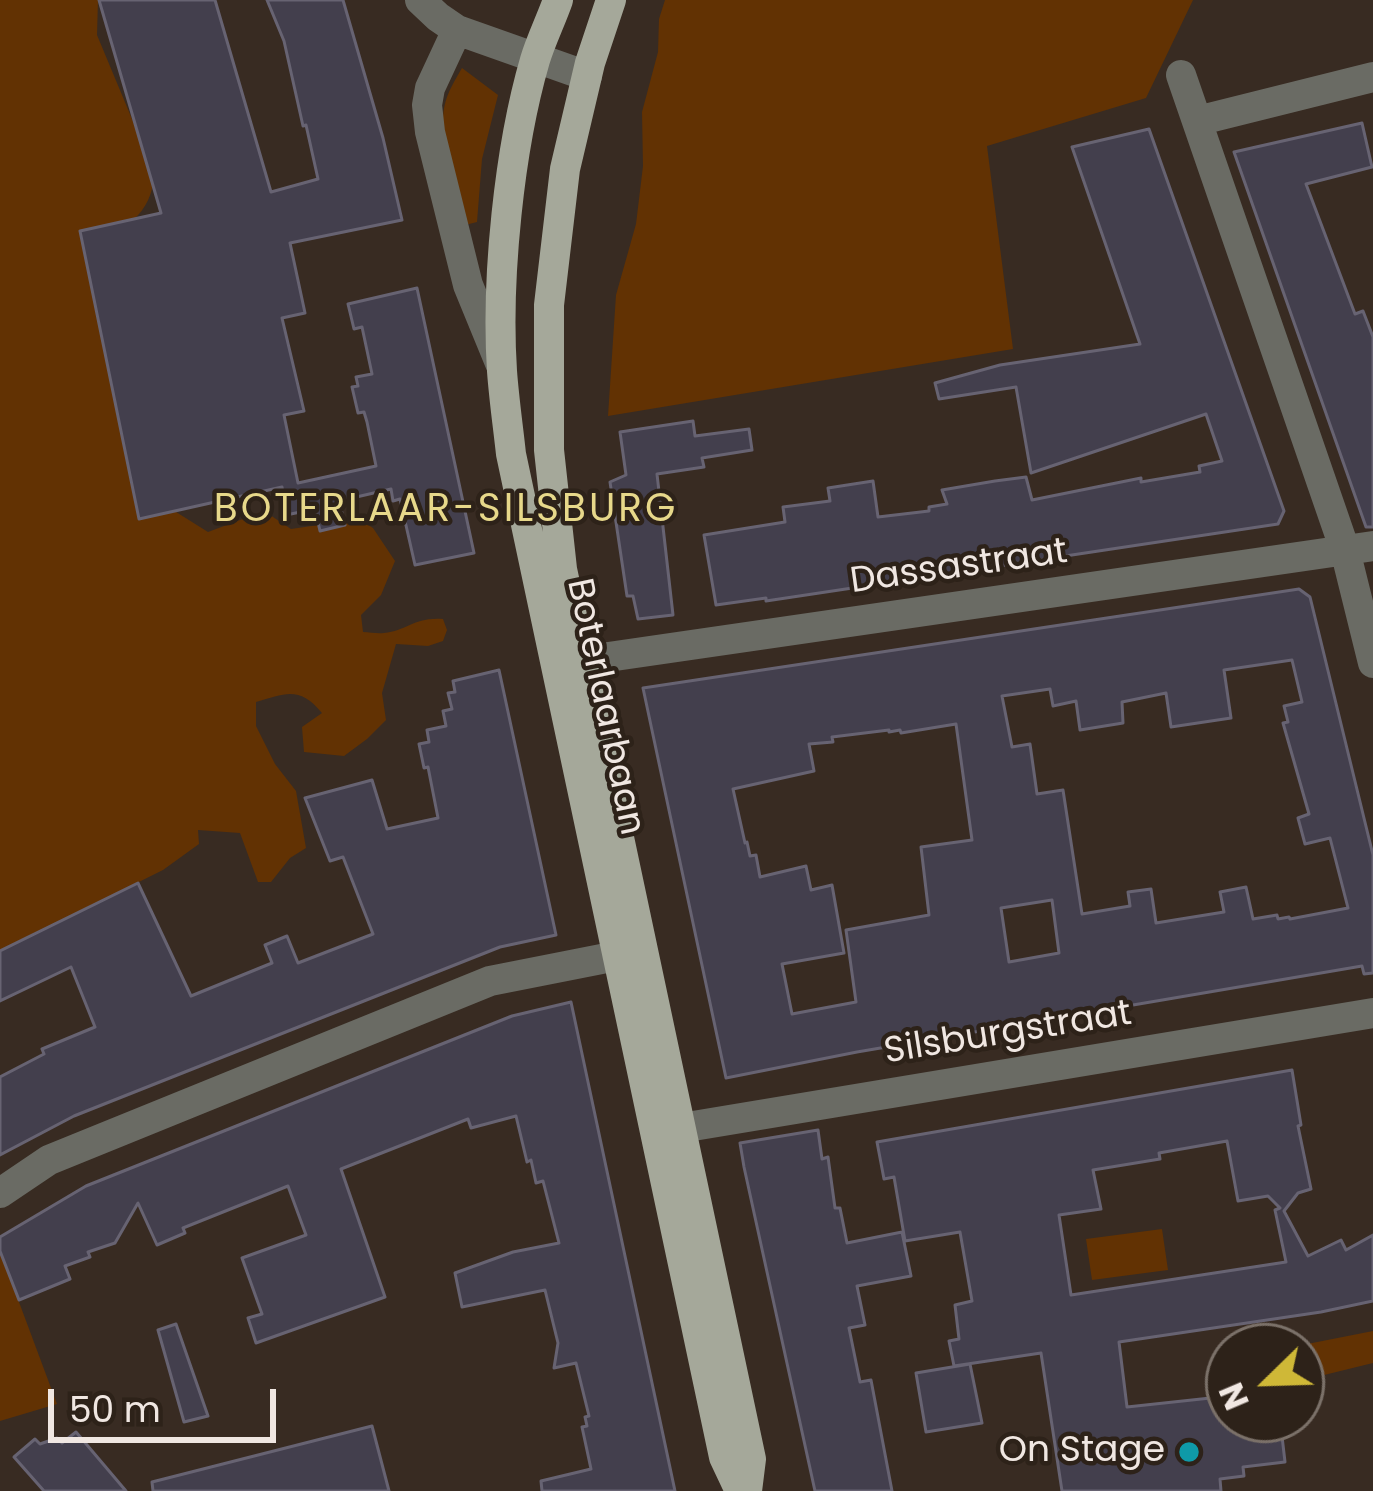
<!DOCTYPE html>
<style>
body{margin:0}
#map{position:relative;width:1373px;height:1491px;overflow:hidden;background:#382b22;font-family:Poppins,sans-serif}
canvas{display:block}
.north{position:absolute;left:1205px;top:1323px;width:120px;height:120px;box-sizing:border-box;background:#2d2219;border:3px solid #7b7169;border-radius:50%;rotate:247deg;font-size:33px;font-weight:700;line-height:48px;text-align:center;color:#f0e7e2}
.north::after{content:'';display:block;margin:auto;width:42px;height:54px;background:#cfb837;clip-path:polygon(50% 0,100% 100%,50% 72%,0 100%)}
.scale{position:absolute;left:48px;top:1389px;width:228px;height:54px;box-sizing:border-box;border:6px solid #f0e7e2;border-top:0;padding-left:15px;font-size:36px;line-height:42px;white-space:nowrap;color:#f0e7e2;-webkit-text-stroke:9px #2d2219;paint-order:stroke}
</style>
<div id="map">
<canvas width="1373" height="1491"></canvas>
<div class="north">N</div>
<div class="scale">50 m</div>
</div>
<script>
const ctx = document.querySelector('canvas').getContext('2d');
ctx.lineJoin = 'round';
function fillPath(path, color) {
  ctx.fillStyle = color;
  ctx.fill(path, 'evenodd');
}
function strokePath(path, color, width, dash) {
  ctx.strokeStyle = color;
  ctx.lineWidth = width;
  ctx.lineCap = dash ? 'butt' : 'round';
  ctx.setLineDash(dash || []);
  ctx.stroke(path);
}
function drawText(font, color, halo, rows, align = 'center') {
  ctx.font = font + ' Poppins,sans-serif';
  ctx.lineWidth = 9;
  ctx.setLineDash([]);
  ctx.textBaseline = 'middle';
  ctx.strokeStyle = halo;
  ctx.fillStyle = color;
  for (const [text, x, y, turn = 0] of rows) {
    ctx.save();
    ctx.translate(x, y);
    ctx.rotate((+turn || 0) * Math.PI / 180);
    ctx.textAlign = isNaN(turn) ? turn : align;
    if (halo) ctx.strokeText(text, 0, 0);
    ctx.fillText(text, 0, 0);
    ctx.restore();
  }
}
fillPath(new Path2D(`
 M0,0H98L97,35L137,131L147,135C160,171 157,209 120,229C109,235 93,237 82,242L85,254H97L149,495L208,532L264,511L291,529L359,519L373,528L395,561L381,595L361,615L363,632C370,632 377,634 384,633C407,631 413,617 443,619L447,630L443,641L428,646L396,644L382,693L386,720L367,739L344,756L304,752L302,727L322,713C300,686 286,693 256,702V726L275,764L296,791L306,848L290,858L271,882H258L240,833L198,830L199,844L163,870L0,951Z
 M665,0H1193L1146,98L987,146L1013,349L608,416L616,295L636,224L643,166L642,112L658,52L659,19Z
 M462,68L498,95L482,159L477,222L465,225L443,130C442,102 448,92 462,68Z
 M1162,1229L1168,1270L1092,1280L1086,1239Z
 M0,1251L57,1404L0,1421Z
 M1373,1331V1363L1320,1376L1312,1372L1301,1373V1347H1292Z`), '#623203');
const building = new Path2D(`
 M99,0H215L271,192L318,179L306,125L303,126L284,41L267,0H343L383,138L402,220L290,243L305,313L282,318L304,411L284,415L298,483L376,466L367,422L364,412L358,413L352,387L358,386L356,377L372,374L362,327L354,329L348,304L417,288L474,553L415,565L400,499L393,501L391,489L339,501L345,525L320,531L315,509L286,515L282,487L139,519L80,231L161,213Z
 M1362,123L1372,167L1306,184L1355,314L1363,311L1373,337V527H1366L1234,152Z
 M1149,129L1284,511L1278,524L766,601V598L716,605L704,535L785,522L783,507L830,501L828,488L873,481L878,517L929,511V507L947,504L942,490L995,481L1026,477L1032,500L1141,478V482L1200,472L1199,466L1222,461L1206,414L1031,473L1016,387L939,399L935,383L1000,365L1140,344L1072,147Z
 M693,421L695,436L749,429L752,450L702,458L704,467L657,474L673,615L638,619L633,596H627L610,482L626,475L620,432Z
 M1299,589L1310,597L1373,855V973L1364,974L1362,966L857,1052L726,1078L643,688ZM1292,660L1302,702L1284,706L1288,722L1283,723L1309,814L1298,818L1305,844L1330,838L1348,908L1290,919L1289,917L1278,919L1277,915L1253,919L1246,887L1220,892L1224,912L1156,923L1151,889L1128,892L1130,906L1082,914L1063,790L1037,794L1030,744L1012,747L1002,696L1050,689L1053,706L1076,701L1080,730L1123,723L1122,702L1166,693L1171,727L1231,718L1224,670ZM956,724L972,840L921,847L929,915L846,930L856,1002L792,1014L782,964L844,953L832,885L811,890L806,866L760,877L756,855L750,856L747,842L745,843L733,789L814,771L809,744L833,742L832,737L889,730V732L900,730L901,733ZM1052,900L1059,953L1009,962L1001,908Z
 M499,670L556,935L500,947L74,1116L0,1155V1077L44,1054L42,1049L95,1027L71,967L0,1001V951L138,883L191,996L272,963L265,945L287,936L298,963L373,934L343,857L330,861L305,798L372,780L387,829L438,818L428,767L424,768L419,744L429,742L427,730L446,726L443,711L452,709L448,693L455,692L453,681Z
 M571,1002L675,1491H542L541,1481L591,1469L582,1427L587,1426L585,1417L589,1416L576,1363L554,1368L558,1343L545,1290L462,1307L455,1273L513,1252L559,1243L543,1181L536,1183L531,1160L527,1162L516,1116L471,1128L468,1119L341,1169L385,1297L256,1343L248,1318L262,1314L242,1258L306,1235L288,1186L183,1228L185,1233L157,1245L138,1203L115,1243L88,1252L90,1257L65,1266L70,1279L19,1300L0,1251V1237L86,1186L512,1016Z
 M1292,1070L1301,1125L1298,1126L1311,1189L1298,1193L1284,1211L1308,1256L1341,1240L1346,1250L1373,1235V1301L1321,1312L1119,1342L1127,1407L1229,1396V1419H1280L1285,1462L1243,1467L1244,1476L1220,1479L1221,1491H1062L1041,1353L954,1366L949,1341L959,1339L955,1305L972,1301L960,1232L905,1241L894,1177L884,1179L877,1142ZM1227,1141L1238,1201L1268,1196L1280,1208L1275,1210L1286,1262L1071,1295L1059,1215L1101,1209L1093,1170L1160,1159L1159,1153Z
 M818,1130L822,1159L828,1157L835,1208H840L847,1243L902,1232L911,1276L857,1286L865,1325L849,1328L860,1382L871,1380L892,1491H815L744,1167L740,1143Z
 M176,1324L208,1416L184,1422L158,1330Z
 M970,1364L982,1423L926,1432L916,1373Z
 M372,1426L389,1491H153L152,1482Z
 M76,1432L126,1491H44L14,1457L35,1439L40,1444L57,1438L62,1443Z`);
fillPath(building, '#433f4d');
strokePath(building, '#676372', 3);
strokePath(new Path2D(`
 M420,0L438,17L457,30L587,76
 M457,30L430,88L427,105L430,132L468,285L500,363
 M1181,75L1345,550L1373,663
 M1197,121L1373,77
 M560,664L1373,546
 M657,1132L1373,1013
 M0,1193L49,1160L490,981L642,951`), '#6a6b64', 30);
strokePath(new Path2D(`
 M558,0C551,20 541,40 535,60C509,149 496,279 502,371C504,399 508,426 511,454L724,1457L740,1491
 M611,0L590,63L565,169L549,305V450L562,569L751,1459L747,1491`), '#a5a89a', 30);
for (const [x, y, r, color] of [
 [1189,1452,12,"#0f9aa8"]
]) {
  const dot = new Path2D();
  dot.arc(x, y, r, 0, 2 * Math.PI);
  ctx.fillStyle = color;
  ctx.fill(dot);
  strokePath(dot, '#2d2219', 4.5);
}
drawText('36px', '#f0e7e2', '#2d2219', [
 ["Dassastraat",959,568,-8],
 ["Boterlaarbaan",604,707,78],
 ["Silsburgstraat",1008,1034,-9]
]);
drawText('36px', '#f0e7e2', '#2d2219', [
 ["On Stage",1165,1452]
], 'right');
ctx.letterSpacing = '3px';
drawText('39px', '#e7d88a', '#2d2219', [
 ["BOTERLAAR-SILSBURG",446,511]
]);
ctx.letterSpacing = '0px';
</script>
